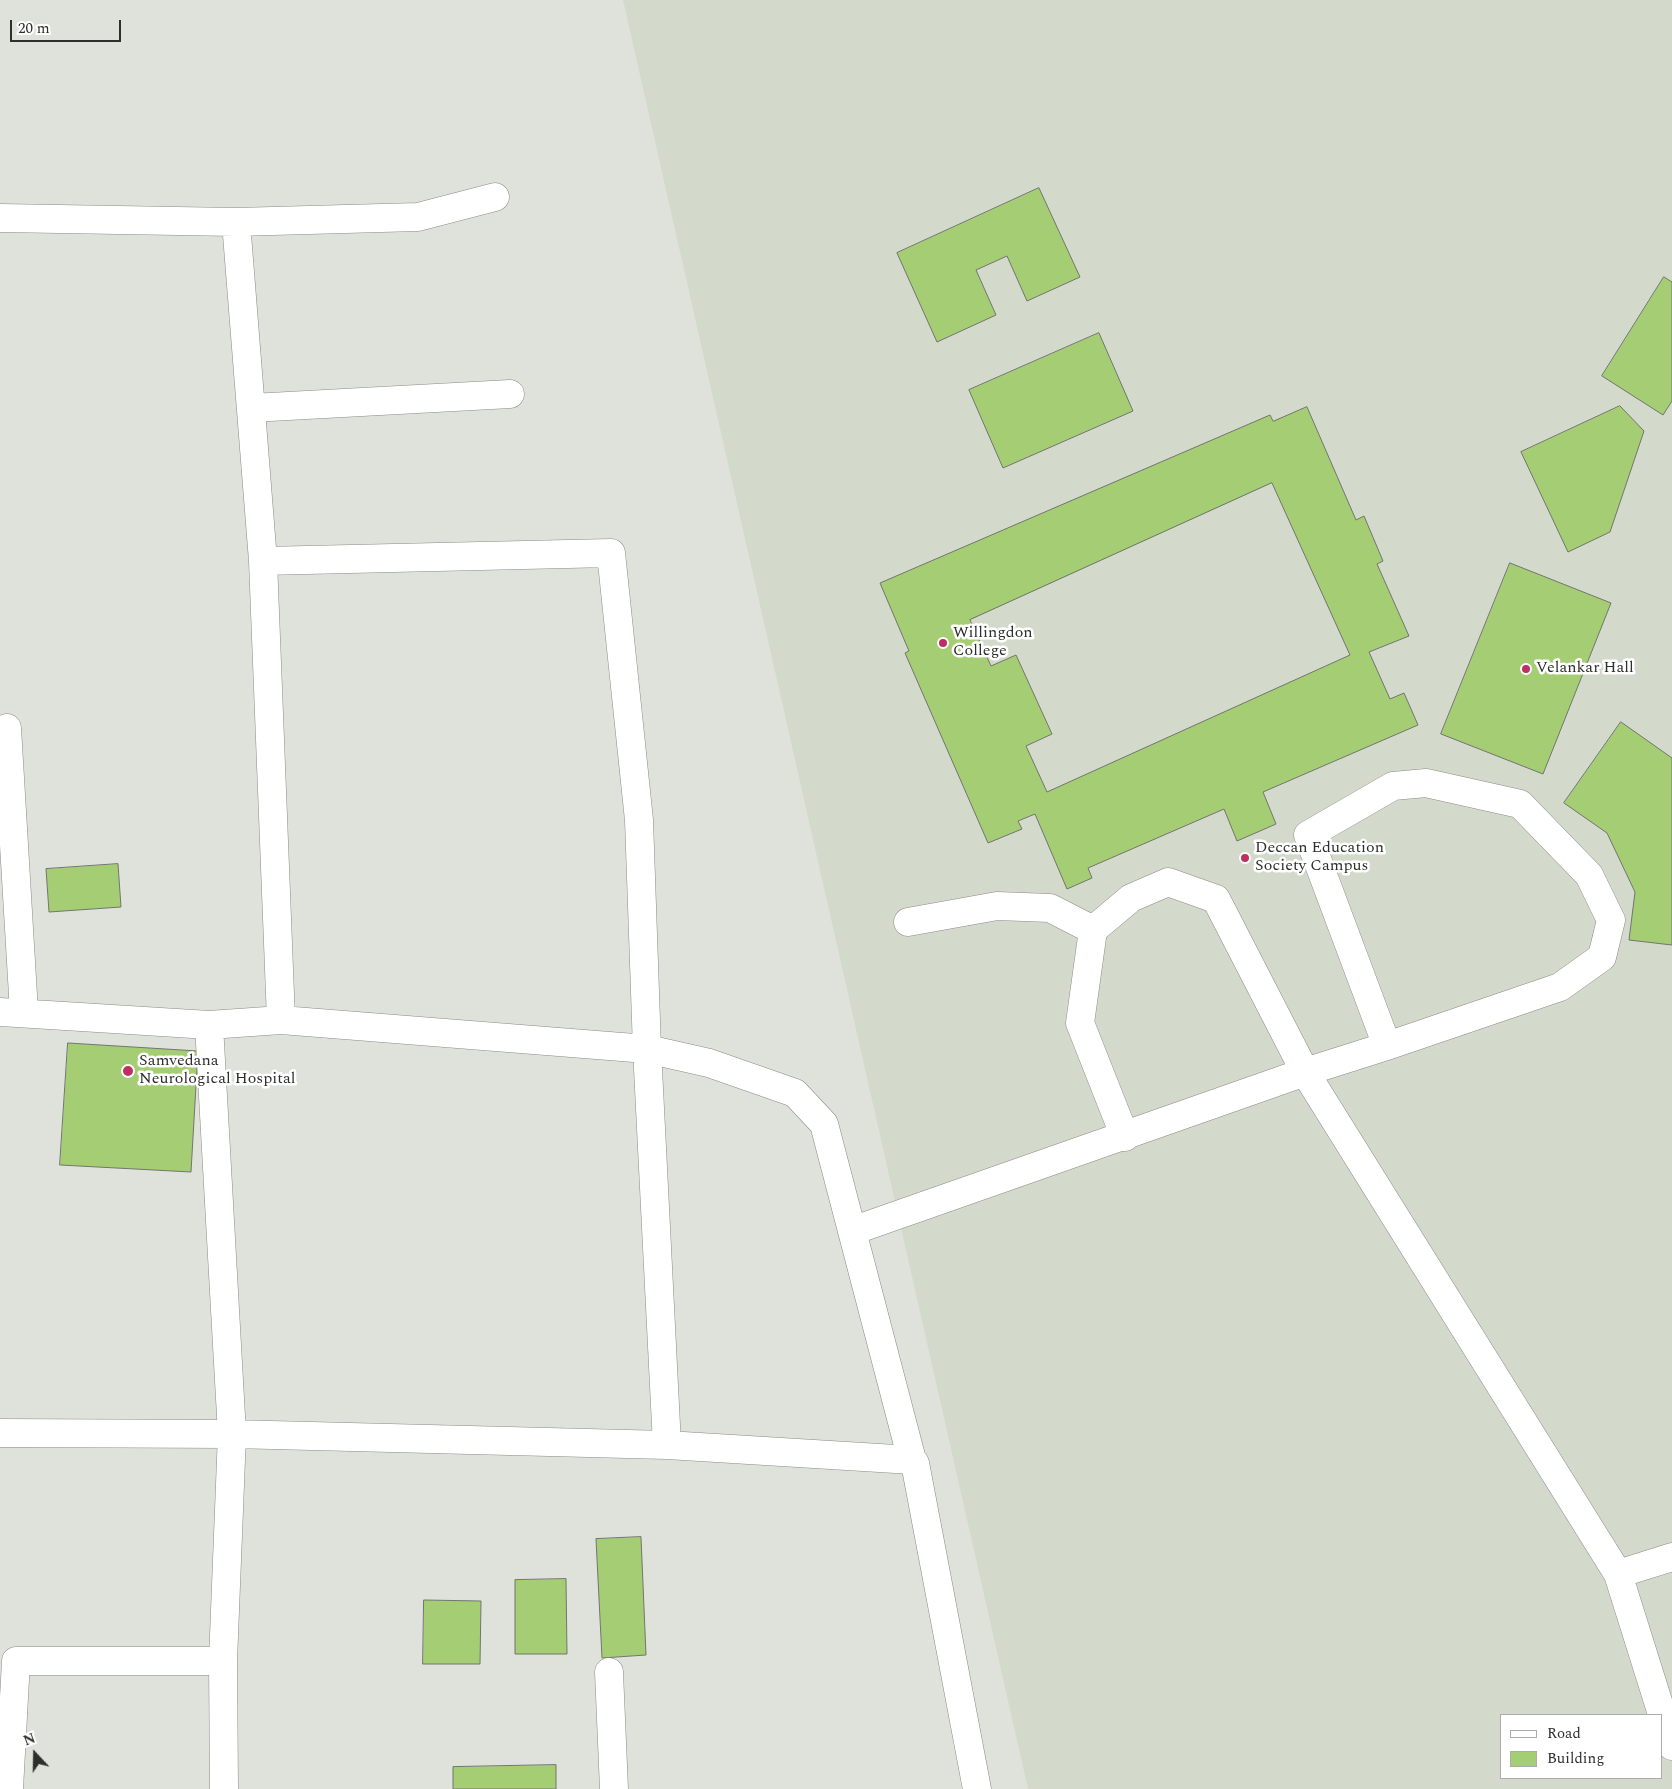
<!DOCTYPE html>
<style>
body{margin:0}
#map{position:relative;width:1672px;height:1789px;overflow:hidden;background:#dfe2db;font-family:Spectral,serif}
canvas{display:block}
.legend{position:absolute;left:1500px;top:1714px;width:162px;height:65px;box-sizing:border-box;background:#fff;border:1px solid #abacab;margin:0;padding:6px 9px;list-style:none;font-size:15px;color:#2d2f2c}
.legend li{display:flex;align-items:center;gap:10px;height:25px}
.legend b{width:25px;border:1px solid #abacab}
.north{position:absolute;left:10px;top:1729px;width:50px;height:50px;-webkit-text-stroke:4px #fff;paint-order:stroke;rotate:339deg;font-size:14px;font-weight:700;line-height:20px;text-align:center;color:#2d2f2c}
.north::after{content:'';display:block;margin:auto;width:18px;height:22px;background:#2d2f2c;clip-path:polygon(50% 0,100% 100%,50% 72%,0 100%)}
.scale{position:absolute;left:10px;top:20px;width:111px;height:22px;box-sizing:border-box;border:2px solid #2d2f2c;border-top:0;padding-left:6px;font-size:15px;line-height:18px;white-space:nowrap;color:#2d2f2c;-webkit-text-stroke:4px #fff;paint-order:stroke}
</style>
<div id="map">
<canvas width="1672" height="1789"></canvas>
<ul class="legend">
<li><b style="height:6px;background:#fff"></b>Road</li>
<li><b style="height:14px;background:#a5cd73"></b>Building</li>
</ul>
<div class="north">N</div>
<div class="scale">20 m</div>
</div>
<script>
const ctx = document.querySelector('canvas').getContext('2d');
ctx.lineJoin = 'round';
function fillPath(path, color) {
  ctx.fillStyle = color;
  ctx.fill(path, 'evenodd');
}
function strokePath(path, color, width, dash) {
  ctx.strokeStyle = color;
  ctx.lineWidth = width;
  ctx.lineCap = dash ? 'butt' : 'round';
  ctx.setLineDash(dash || []);
  ctx.stroke(path);
}
function drawText(font, color, halo, rows, align = 'center') {
  ctx.font = font + ' Spectral,serif';
  ctx.lineWidth = 5;
  ctx.setLineDash([]);
  ctx.textBaseline = 'middle';
  ctx.strokeStyle = halo;
  ctx.fillStyle = color;
  for (const [text, x, y, turn = 0] of rows) {
    ctx.save();
    ctx.translate(x, y);
    ctx.rotate((+turn || 0) * Math.PI / 180);
    ctx.textAlign = isNaN(turn) ? turn : align;
    if (halo) ctx.strokeText(text, 0, 0);
    ctx.fillText(text, 0, 0);
    ctx.restore();
  }
}
fillPath(new Path2D(`
 M623,0H1672V1789H1028ZM1501,1715H1661V1778H1501Z`), '#d3dacc');
const building = new Path2D(`
 M1039,188L1080,277L1027,301L1007,256L976,270L996,315L937,342L897,253Z
 M1664,277L1672,282V401L1663,415L1602,376Z
 M1099,333L1133,411L1003,468L969,390Z
 M1620,406L1644,431L1610,532L1568,552L1521,452Z
 M1307,407L1356,520L1364,516L1383,561L1377,564L1409,636L1369,652L1390,699L1404,693L1418,725L1263,792L1276,824L1237,841L1224,809L1088,868L1092,878L1067,889L1035,814L1018,821L1022,829L988,843L905,653L909,651L880,583L1270,415L1273,421ZM1272,483L1350,655L1047,792L1026,746L1052,734L1016,655L991,666L970,620Z
 M1510,563L1611,603L1543,774L1441,734Z
 M1621,722L1672,758V945L1629,940L1635,892L1607,833L1564,803Z
 M118,864L121,907L49,912L46,869Z
 M68,1043L198,1051L191,1172L60,1165Z
 M641,1537L646,1655L602,1658L596,1539Z
 M566,1579L567,1654H515V1580Z
 M424,1600L481,1601L480,1664H423Z
 M556,1765V1789H453V1767Z`);
fillPath(building, '#a5cd73');
strokePath(building, '#72756f', 1);
const minor = new Path2D(`
 M0,218L236,222L263,561L281,1020L209,1025L0,1012
 M236,222L418,217L495,197
 M251,408L510,394
 M263,561L611,553L639,820L647,1049L281,1020
 M7,728L24,1012
 M908,922L997,906L1050,908L1093,930
 M209,1025L232,1434L223,1661L224,1789
 M1125,1137L1080,1023L1093,930L1131,898L1168,882L1216,899L1305,1072L1618,1574L1672,1746
 M852,1231L1305,1072L1387,1046L1560,987L1602,957L1611,920L1589,875L1520,804L1426,783L1393,786L1308,835L1387,1046
 M0,1433L232,1434L667,1445L912,1460L824,1124L795,1093L709,1063L647,1049L667,1445
 M912,1460L915,1463L977,1789
 M1618,1574L1672,1557
 M609,1672L614,1789
 M9,1789L16,1661H223`);
strokePath(minor, '#898c86', 29);
strokePath(minor, '#fff', 28);
for (const [x, y, r, color] of [
 [943,643,5,"#bd3061"],
 [1526,669,5,"#bd3061"],
 [1245,858,5,"#bd3061"],
 [128,1071,6,"#bd3061"]
]) {
  const dot = new Path2D();
  dot.arc(x, y, r, 0, 2 * Math.PI);
  ctx.fillStyle = color;
  ctx.fill(dot);
  strokePath(dot, '#fff', 2);
}
drawText('16px', '#2d2f2c', '#fff', [
 ["Willingdon",953,634],
 ["College",953,652],
 ["Velankar Hall",1536,669],
 ["Deccan Education",1255,849],
 ["Society Campus",1255,867],
 ["Samvedana",139,1062],
 ["Neurological Hospital",139,1080]
], 'left');
</script>
